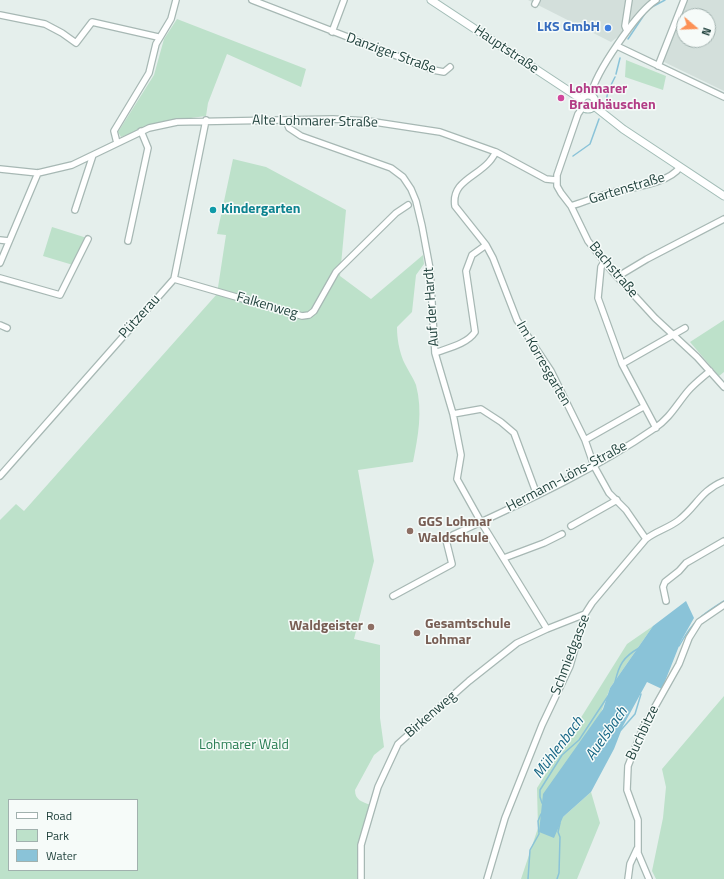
<!DOCTYPE html>
<meta charset="utf-8">
<style>
body{margin:0}
#map{position:relative;width:724px;height:879px;overflow:hidden;background:#e5efec;font-family:"Titillium Web",sans-serif}
canvas{display:block}
.legend{position:absolute;left:8px;top:799px;width:130px;height:72px;box-sizing:border-box;background:#f6fbf9;border:1px solid #a1b1ae;margin:0;padding:5px 7px;list-style:none;font-size:12px;color:#22433e}
.legend li{display:flex;align-items:center;gap:8px;height:20px}
.legend b{width:20px;border:1px solid #a1b1ae}
.north{position:absolute;left:676px;top:8px;width:40px;height:40px;box-sizing:border-box;background:#f6fbf9;border:1px solid #a1b1ae;border-radius:50%;rotate:109deg;font-size:11px;font-weight:700;line-height:16px;text-align:center;color:#22433e}
.north::after{content:'';display:block;margin:auto;width:14px;height:18px;background:#fc9156;clip-path:polygon(50% 0,100% 100%,50% 72%,0 100%)}
</style>
<div id="map">
<canvas width="724" height="879"></canvas>
<ul class="legend">
<li><b style="height:5px;background:#fff"></b>Road</li>
<li><b style="height:11px;background:#bde1ca"></b>Park</li>
<li><b style="height:11px;background:#8ac3d8"></b>Water</li>
</ul>
<div class="north">N</div>
</div>
<script>
const ctx = document.querySelector('canvas').getContext('2d');
ctx.lineJoin = 'round';
function fillPath(path, color) {
  ctx.fillStyle = color;
  ctx.fill(path, 'evenodd');
}
function strokePath(path, color, width, dash) {
  ctx.strokeStyle = color;
  ctx.lineWidth = width;
  ctx.lineCap = dash ? 'butt' : 'round';
  ctx.setLineDash(dash || []);
  ctx.stroke(path);
}
function drawText(font, color, halo, rows, align = 'center') {
  ctx.font = font + ' "Titillium Web",sans-serif';
  ctx.lineWidth = 3;
  ctx.setLineDash([]);
  ctx.textBaseline = 'middle';
  ctx.strokeStyle = halo;
  ctx.fillStyle = color;
  for (const [text, x, y, turn = 0] of rows) {
    ctx.save();
    ctx.translate(x, y);
    ctx.rotate((+turn || 0) * Math.PI / 180);
    ctx.textAlign = isNaN(turn) ? turn : align;
    if (halo) ctx.strokeText(text, 0, 0);
    ctx.fillText(text, 0, 0);
    ctx.restore();
  }
}
fillPath(new Path2D(`
 M528,0H653L642,7L619,36L611,42Z
 M686,0H724V91L662,61ZM684,16H708V40H684Z`), '#d3dfdb');
fillPath(new Path2D(`
 M177,19L306,69L301,87L227,54L208,103L206,116L160,122L121,137L118,132L154,75L164,39Z
 M626,60L666,76L663,90L625,77Z
 M233,159L266,167L346,210L340,276L371,299L423,255L424,264L416,275L412,312L397,327C397,339 399,349 403,360C407,369 413,377 416,385C423,411 418,437 413,462L358,470L374,561L354,639L380,645V718L384,747L374,755L355,790C355,800 362,802 371,805C363,828 354,854 358,879H0V520L16,504L24,511L217,294L226,235L217,234ZM9,800H137V870H9Z
 M52,227L87,238L73,265L43,256Z
 M724,320V372L719,376L690,342Z
 M653,626L610,688L563,817L591,792L600,823L577,879H521L538,828L537,788L627,644Z
 M724,696V879H656L652,871L663,818L666,787L662,769Z`), '#bde1ca');
fillPath(new Path2D(`
 M686,601L694,618L681,641L662,689L647,682L623,726L614,749L591,792L563,817L554,838L539,832L543,794L603,709L610,688L653,626Z`), '#8ac3d8');
strokePath(new Path2D(`
 M650,8L665,0
 M628,39L646,12
 M616,74L620,58
 M605,107L608,91L615,77
 M573,156L590,144L599,119
 M679,646C693,621 700,616 724,601
 M615,682C619,665 623,657 639,648
 M621,730L635,714L641,694
 M542,803L540,797V790L562,755L579,740L608,696
 M528,879L530,850L539,834L538,821L541,814
 M557,879L559,873L560,837L558,832L560,823`), '#8ac3d8', 1.5);
const minor = new Path2D(`
 M252,0L433,70L444,72L450,67
 M535,4L537,0
 M0,15L45,24L62,33L76,43L92,22L158,37
 M627,31L625,26L629,0
 M332,32L344,0
 M617,46L724,97
 M658,66L684,0
 M591,95C595,73 637,12 656,0
 M583,107L578,114L557,175V186L561,193L571,206L588,241L611,270L655,318L697,357L724,387
 M286,121L289,128L301,136L391,168L403,177L411,189L416,201L422,226L430,269L435,353L453,414L461,455L457,479L481,522L547,629
 M117,143L114,131L149,73L156,44L171,19L176,0
 M496,152C494,155 492,159 489,162C476,177 451,182 455,206L486,245L493,258L517,320L551,371L585,440L594,466L609,493L626,510L646,539
 M0,169L38,173L72,165L149,128L177,122L333,119L368,121L440,132L496,152L546,179L556,180
 M571,206C584,202 596,197 609,193C629,188 669,184 680,167
 M75,210L93,155
 M0,240L9,241
 M128,241L148,148L141,131
 M604,262L601,267L598,298L622,364L656,428
 M0,263L38,173
 M617,277L647,259L724,219
 M0,278L60,295L88,239
 M174,279L302,316L309,315L314,311L336,272L396,213L408,205
 M0,325L7,328
 M435,353C448,348 467,344 475,332L466,271L472,255L486,245
 M622,364L685,328
 M453,414L481,409L501,422L514,433L537,495
 M585,440L643,407
 M0,476L174,279L206,120
 M571,526L617,500
 M504,558L544,543L562,534
 M393,596L452,564L446,540L453,535C522,503 593,471 655,428C670,418 677,404 688,391C694,384 703,377 710,371
 M666,601L663,587L665,582L679,571L686,563L724,541
 M361,879V845L378,787L398,744L469,681L517,643L547,629L585,614
 M487,879L505,818L542,725L570,666L585,614L592,603L646,539C656,531 669,528 679,520C697,506 700,491 724,481
 M628,879L630,864L637,849
 M649,879L638,853V820L627,790L628,766L643,728L679,664L689,638L699,622L724,605`);
const secondary = new Path2D(`
 M431,0L581,99
 M581 102a7 7 0 1 1 14 0a7 7 0 1 1-14 0Z
 M594,106L623,129L724,196`);
strokePath(minor, '#a7b8b4', 8);
strokePath(secondary, '#a2bcb6', 9);
strokePath(minor, '#fff', 5.5);
strokePath(secondary, '#fff', 7);
for (const [x, y, r, color] of [
 [608,28,4,"#3f7fe0"],
 [561,98,4,"#d1479c"],
 [213,210,4,"#0f9aa8"],
 [410,531,4,"#8d6e63"],
 [371,627,4,"#8d6e63"],
 [417,633,4,"#8d6e63"]
]) {
  const dot = new Path2D();
  dot.arc(x, y, r, 0, 2 * Math.PI);
  ctx.fillStyle = color;
  ctx.fill(dot);
  strokePath(dot, '#f6fbf9', 1.5);
}
drawText('bold 14px', '#366cbe', '#f6fbf9', [
 ["LKS GmbH",600,28]
], 'right');
drawText('14px', '#22433e', '#f6fbf9', [
 ["Hauptstraße",506,50,34],
 ["Danziger Straße",391,54,20],
 ["Alte Lohmarer Straße",315,122,1],
 ["Gartenstraße",627,189,-17],
 ["Bachstraße",613,270,50],
 ["Falkenweg",267,306,16],
 ["Auf der Hardt",432,307,-94],
 ["Pützerau",140,317,-48],
 ["Im Korresgarten",543,364,60],
 ["Hermann-Löns-Straße",567,477,-28],
 ["Schmiedgasse",571,655,-69],
 ["Birkenweg",431,715,-41],
 ["Buchbitze",643,733,-65]
]);
drawText('bold 14px', '#b23c85', '#f6fbf9', [
 ["Lohmarer",569,90],
 ["Brauhäuschen",569,106]
], 'left');
drawText('bold 14px', '#0d838f', '#f6fbf9', [
 ["Kindergarten",221,210]
], 'left');
drawText('bold 14px', '#785e54', '#f6fbf9', [
 ["GGS Lohmar",418,523],
 ["Waldschule",418,539],
 ["Gesamtschule",425,625],
 ["Lohmar",425,641],
 ["Waldgeister",363,627,"right"]
], 'left');
drawText('14px', '#297d53', '#f6fbf9', [
 ["Lohmarer Wald",244,746]
]);
drawText('italic 15px', '#166685', '#f6fbf9', [
 ["Auelsbach",607,734,-55],
 ["Mühlenbach",559,748,-53]
]);
</script>
